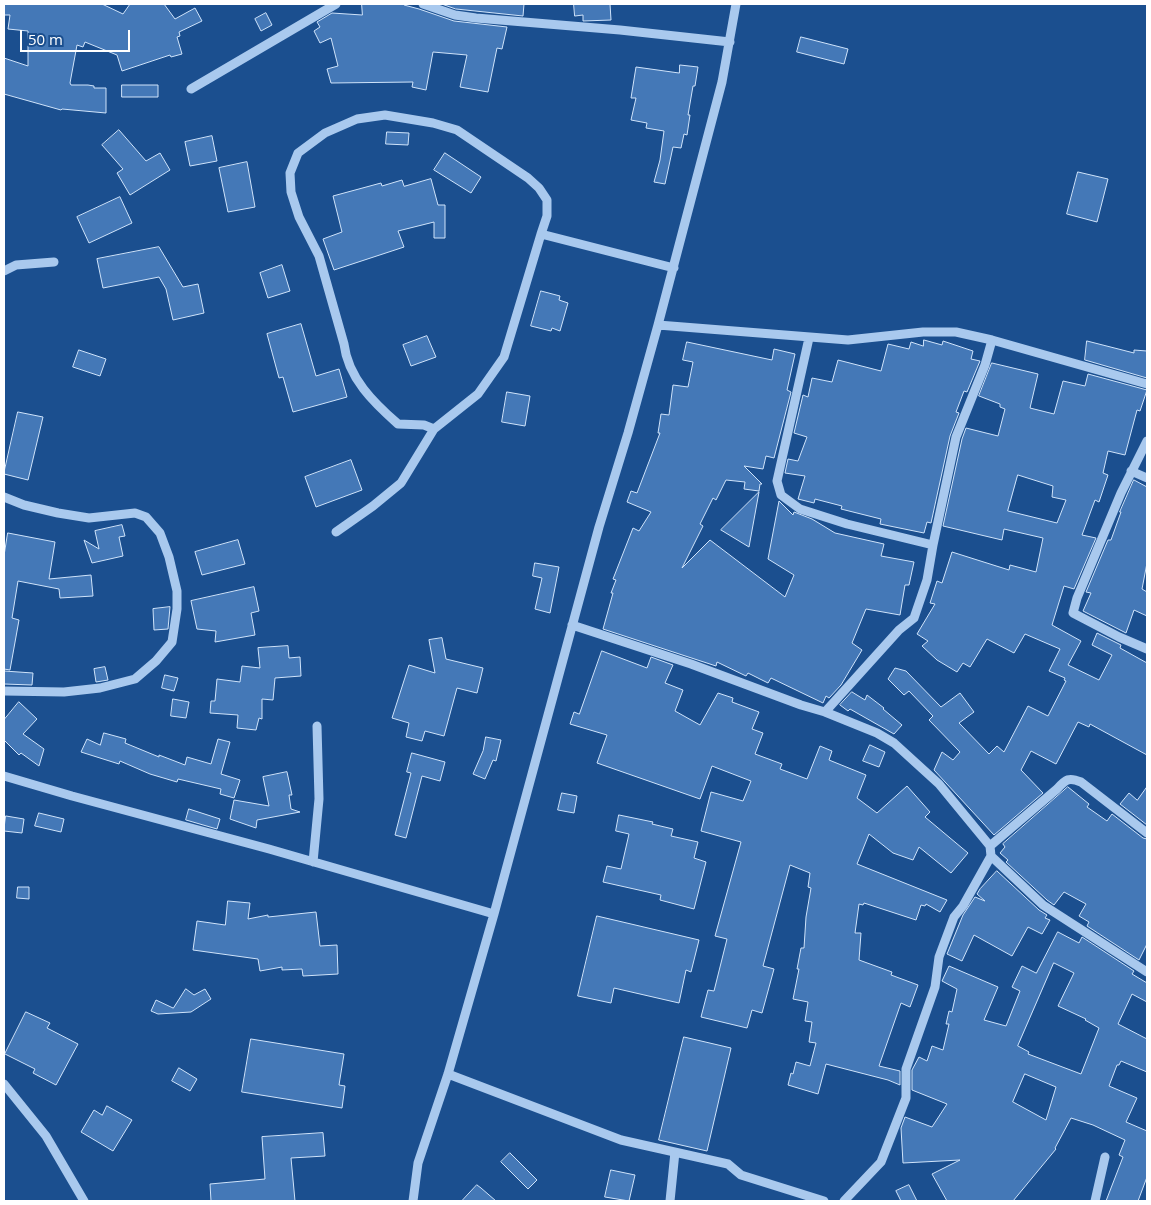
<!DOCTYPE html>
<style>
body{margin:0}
#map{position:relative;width:1151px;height:1205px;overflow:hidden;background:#1b4f8f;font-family:"Open Sans",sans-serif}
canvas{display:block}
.frame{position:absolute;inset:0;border:5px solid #fff;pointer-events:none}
.scale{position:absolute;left:20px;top:30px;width:110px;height:22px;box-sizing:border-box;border:2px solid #fff;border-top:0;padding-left:6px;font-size:15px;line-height:18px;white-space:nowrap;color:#fff;-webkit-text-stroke:4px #1b4f8f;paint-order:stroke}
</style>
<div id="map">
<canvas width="1151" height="1205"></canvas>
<div class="frame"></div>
<div class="scale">50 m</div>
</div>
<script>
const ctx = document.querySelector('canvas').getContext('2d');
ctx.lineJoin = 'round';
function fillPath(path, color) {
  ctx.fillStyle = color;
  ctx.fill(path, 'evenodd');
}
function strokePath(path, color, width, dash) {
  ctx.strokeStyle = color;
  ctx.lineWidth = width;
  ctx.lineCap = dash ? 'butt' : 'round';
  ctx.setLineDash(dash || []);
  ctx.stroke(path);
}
const building = new Path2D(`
 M4,4H102L123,14L130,4H164L175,19L195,8L202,21L179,32L180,36L177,37L182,54L171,57L170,55L122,71L117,55L85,42L83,47L77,45L70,83L71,85H88L94,86V88H106V113L62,109L61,110L4,94V58L28,66V31L8,29L10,15H4Z
 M362,4H404V5L419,9L454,21L507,27L502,49L497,48L488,92L460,87L467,55L433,52L426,90L412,87L413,82L331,83L327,69L338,66L331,38L320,43L314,31L320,27L317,22L332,13L362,15Z
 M442,4H524L523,16L456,9Z
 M574,4H610L611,20L583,21V15L575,16Z
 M266,13L272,25L261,31L255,19Z
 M801,37L848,49L844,64L797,52Z
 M680,65L698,67L695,86H693L688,115H690L687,135L684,134L681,148L673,147L665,184L654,182L660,160L664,131L646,128L647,123L631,120L636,98H631L636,67L679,73Z
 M122,85H158V97H122Z
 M119,130L146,161L160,153L170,170L130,195L117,173L123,169L102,145Z
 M387,132L409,133L408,145L386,144Z
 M212,136L217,161L190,166L185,142Z
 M445,153L481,177L471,193L434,170Z
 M247,162L255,207L228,212L219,168Z
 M1078,172L1108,179L1097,222L1067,214Z
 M431,179L438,205H445V238H434V222L398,231L404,247L334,270L323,239L342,232L333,196L381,183L382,186L402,180L404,186Z
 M120,197L132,223L89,243L77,217Z
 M159,247L183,287L198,284L204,313L173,320L166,289L159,277L103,288L97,259Z
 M282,265L290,291L268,298L260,273Z
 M541,291L560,296L559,300L568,303L560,331L552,328L551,331L531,326Z
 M301,324L316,376L339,369L347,397L293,412L283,377L279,378L267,334Z
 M427,336L436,357L411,366L403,345Z
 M924,340L942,345L943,341L973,351L971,359L980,361L967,392L964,391L956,412L959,413L950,436L931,523L927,522L924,533L880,524L881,519L841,509L842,506L815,499L814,503L798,499L805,476L785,473L788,459L798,461L807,437L794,433L803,395L808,397L812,378L832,382L838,360L881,371L888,344L909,349L911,342L923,346Z
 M1087,341L1134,353V350L1147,351V378L1085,360Z
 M687,342L772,360L774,349L795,354L787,390L791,392L774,458L766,456L763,469L744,466L762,484H760L759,491L744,489L745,482L726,480L716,500L713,498L700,524L703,526L682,568L710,540L785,597L794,575L768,559L779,501L793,515L794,512L812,519L835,533L884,544L881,556L914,562L909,585H905L900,615L866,609L852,643L862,650L841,685L829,698L826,696L823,703L771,678L768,683L748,673L746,676L717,662L716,666L603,629L613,593H611L616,580L613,579L633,528L639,531L651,512L627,502L631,491L637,493L660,433H658L661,414L669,415L673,385L688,387L693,362L683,360Z
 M79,350L106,359L100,376L73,367Z
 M992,363L1038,374L1030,408L1054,414L1063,381L1085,386L1088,374L1147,390L1140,411L1137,410L1125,455L1108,451L1103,473L1108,475L1099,502L1095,500L1082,535L1096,538L1074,589L1064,586L1052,625L1081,641L1068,665L1099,680L1112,655L1092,645L1097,633L1121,645L1120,648L1147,663V755L1090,724L1089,727L1078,722L1056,764L1031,751L1021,770L1043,793L994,835L934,770L942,752L953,760L960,752L929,720L933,716L909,691L904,695L888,679L895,668L906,671L941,707L960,693L974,712L959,723L989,754L997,746L1004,752L1028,706L1048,716L1066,681L1064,680L1065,678L1049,671L1060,649L1025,634L1014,653L987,639L970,667L963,663L957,672L937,660L922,646L928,641L917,634L935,604L930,603L937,581L942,583L952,552L1009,570L1010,565L1036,572L1043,538L1004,529L1002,540L943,526L962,439L966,428L998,436L1005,409L1000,407V404L979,396ZM1018,475L1053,486L1052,497L1066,500L1057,523L1008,511Z
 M507,392L530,396L525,426L502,422Z
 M18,412L43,417L28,480L4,474Z
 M351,460L362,490L316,507L305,477Z
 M1134,480L1147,487V563L1142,589L1147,592V616L1134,610L1126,633L1083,611L1091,593L1086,592L1108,540H1111L1121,512H1120Z
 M759,492L749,547L721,530Z
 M122,525L125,536L119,537L123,556L92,563L84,540L99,549L95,531Z
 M8,533L55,542L49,579L91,575L93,596L60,598L59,589L18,581L12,618L19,620L10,670L4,669V556Z
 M238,540L245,564L202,575L195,552Z
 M535,563L559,567L550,613L535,609L542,578L533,576Z
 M254,587L259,611L251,613L255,635L215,642L216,631L197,629L191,601Z
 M170,607L168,629L154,630L153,609Z
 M442,638L446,659L483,668L477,693L457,688L444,736L425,731L422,741L406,737L409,723L392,718L409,665L435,673L429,640Z
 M288,646L289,658L300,657L301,676L275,678L273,700L262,699V719L259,718L256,730L237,728L238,715L210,713L211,701H215L217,679L240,682L242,666L260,668L258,648Z
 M602,651L647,668L651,657L673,665L665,683L683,690L675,711L700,725L718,693L733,698L732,702L759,712L752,729L763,733L755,754L782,764L780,769L807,779L820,746L832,751L829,760L866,775L857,798L877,813L907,786L930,812L925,817L968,853L951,873L919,847L913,860L893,853L869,834L857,864L947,900L940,912L926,904L925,906L921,905L916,920L864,903L863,905L859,904L855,933H861L859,960L892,972L891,975L918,985L910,1007L901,1003L879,1066L900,1071V1085L888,1080L826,1064L818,1094L788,1085L791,1073L793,1074L796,1062L810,1066L816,1043L809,1042L812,1022L805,1021L808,1002L793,999L799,969H797L801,948H804L806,917L811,888L808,887L810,873L790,865L763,966L774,969L762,1013L752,1010L747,1028L701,1017L708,990L714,991L727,939L715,936L741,842L701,831L711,792L743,801L751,781L712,766L700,799L597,763L607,735L570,724L574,712L579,714Z
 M105,667L108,680L96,682L94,669Z
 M4,671L33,673L32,685L4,684Z
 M165,675L178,678L174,691L162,688Z
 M852,692L865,700L867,695L884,708L883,709L902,725L894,734L850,709L848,711L840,705Z
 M173,699L189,702L186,718L171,716Z
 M19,702L37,719L23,734L44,749L39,766L21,753L19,755L4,740V720Z
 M104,733L126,739L125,743L159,757V755L185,765L187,757L211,764L218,739L230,742L221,774L240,780L234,798L220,794L221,789L178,779L177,782L150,774L120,761L119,764L81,752L87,739L100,745Z
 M486,737L501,740L496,761L493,760L485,779L473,774L483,751Z
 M870,745L885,752L879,767L863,761Z
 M412,753L445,762L440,781L422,776L406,838L395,835L411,773L407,772Z
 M287,772L292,795H289L291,809L300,812L257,820L256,828L230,819L234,800L269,806L263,777Z
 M1068,787L1089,804L1087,807L1107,821L1112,814L1143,838L1147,839V944L1139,960L1087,926L1089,922L1079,916L1086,904L1064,892L1054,905L1047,900L1006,862L1008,860L1000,853L1005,847L1003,844Z
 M1147,787V825L1120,804L1129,793L1137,800Z
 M562,793L577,796L574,813L558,810Z
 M189,809L220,819L217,829L186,820Z
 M39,813L64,819L61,832L35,826Z
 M619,815L653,822L652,824L673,829L671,836L698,842L694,858L706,862L694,909L660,900L661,895L603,882L607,866L621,869L629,834L616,831Z
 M6,816L24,819L22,833L4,831Z
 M997,871L1039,910L1047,915L1045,918L1050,920L1042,934L1028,927L1012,956L974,935L962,961L947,954L963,915L975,897L985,901L977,894L980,889Z
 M18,887H29V899L17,898Z
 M228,901L250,903L248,919L268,915V917L316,912L320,946L337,945L338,974L303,976L302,969L282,970V967L260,971L258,959L193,950L197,921L225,925Z
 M597,916L699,940L691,972L686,970L679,1003L614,988L611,1003L578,996Z
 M1058,932L1079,943L1082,937L1134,971L1132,974L1147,983V1002L1132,994L1118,1024L1147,1039V1072L1121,1061L1119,1065H1117L1109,1086L1137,1098L1126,1122L1147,1131V1177L1138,1201H1106L1123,1157L1119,1155L1125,1140L1093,1125L1071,1118L1055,1148L1056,1149L1013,1201H947L932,1174L960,1160L903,1163L901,1128L905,1117L932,1127L947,1104L912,1090V1070L919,1057L927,1061L932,1046L943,1050L949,1024H946L949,1011L952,1012L957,989L942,981L949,966L998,987L984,1020L1006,1026L1020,991L1012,987L1022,966L1036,973ZM1054,963L1074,973L1058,1006L1086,1019L1085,1020L1099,1028L1081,1074L1028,1054L1029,1052L1018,1046ZM1025,1074L1056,1087L1046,1120L1013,1102Z
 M186,989L194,995L205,989L211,999L191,1012L158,1014L151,1011L156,1000L173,1008Z
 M26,1012L50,1023L47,1028L78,1044L56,1085L33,1073L35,1069L5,1054Z
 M684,1037L731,1048L707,1151L659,1140Z
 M251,1039L344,1054L339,1085L345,1086L342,1108L242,1092Z
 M179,1068L197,1079L190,1091L172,1081Z
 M107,1106L132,1120L113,1151L81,1132L94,1110L102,1115Z
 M323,1133L325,1156L291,1158L295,1201H211L210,1184L265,1179L262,1137Z
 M510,1153L537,1180L528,1189L501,1162Z
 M611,1170L635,1175L629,1201L605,1197Z
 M477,1185L481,1188L496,1201H462Z
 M909,1185L917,1201H901L896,1191Z`);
fillPath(building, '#4478b7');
strokePath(building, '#cfe3fa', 1);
strokePath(new Path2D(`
 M423,4L455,15L476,18L620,30L730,42
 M191,89L336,4
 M4,271L16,265L54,262
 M658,325L848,340L923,332H956L992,340L1147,384
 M809,338L777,481L781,495L800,509L847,524L933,545
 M434,429L424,425L398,424C374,403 348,378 344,344L319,256L299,217L291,192L290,173L298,153L325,133L357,119L385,115L433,123L457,130L528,178L539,188L547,200V216L541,234
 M1147,441L1121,493L1077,598L1073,613L1119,637L1147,649
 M1131,471L1147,478
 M4,497L24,505L58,513L89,518L135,513L146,517L160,533L169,557L177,591V609L172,642L156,661L135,679L100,688L64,692L4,691
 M336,532L373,506L401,483L434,429L478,394L504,357L541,234L674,268
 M572,625L691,664L801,705L825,712L877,733L894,743L939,784L990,846L991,856L1043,905L1147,972
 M825,712L899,630L914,618L927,580L933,545L956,437L985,365L992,340
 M4,776L72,796L269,849L494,914
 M990,846L1057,789C1066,779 1069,777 1081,782L1147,833
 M313,862L319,799L317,726
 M448,1074L621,1140L728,1164L741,1175L824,1201
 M4,1084L46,1136L84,1201
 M413,1201L418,1163L448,1074L494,914L599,527L628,433L658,325L722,82L736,4
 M670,1201L675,1152
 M844,1201L881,1162L906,1098V1069L935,987L939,957L954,917L963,906L991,856
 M1095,1201L1105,1157`), '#a9c9ee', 9);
</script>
